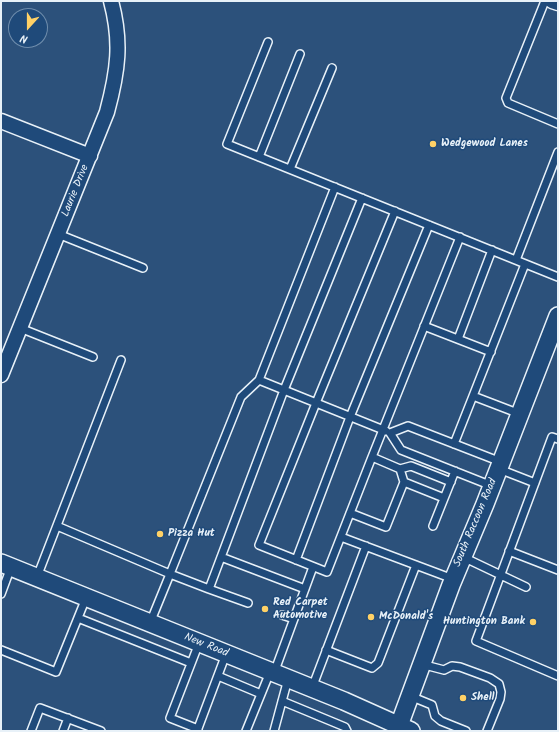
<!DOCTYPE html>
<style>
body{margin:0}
#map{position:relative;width:559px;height:732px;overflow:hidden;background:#2c517b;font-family:Kalam,sans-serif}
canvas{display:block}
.frame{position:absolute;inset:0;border:2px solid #e8f1f8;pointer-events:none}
.north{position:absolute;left:8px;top:8px;width:40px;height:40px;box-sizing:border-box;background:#1f4a7a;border:1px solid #6f8dac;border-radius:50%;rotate:201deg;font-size:11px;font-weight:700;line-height:16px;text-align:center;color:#e8f1f8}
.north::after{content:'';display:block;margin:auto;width:14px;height:18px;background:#ffd166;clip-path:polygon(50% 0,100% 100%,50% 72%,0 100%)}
</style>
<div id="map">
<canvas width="559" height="732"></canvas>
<div class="frame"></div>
<div class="north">N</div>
</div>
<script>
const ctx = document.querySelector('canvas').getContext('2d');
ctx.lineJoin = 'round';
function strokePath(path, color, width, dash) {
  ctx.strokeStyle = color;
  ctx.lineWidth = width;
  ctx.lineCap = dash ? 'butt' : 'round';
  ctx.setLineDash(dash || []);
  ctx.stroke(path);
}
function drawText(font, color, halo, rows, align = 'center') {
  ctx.font = font + ' Kalam,sans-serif';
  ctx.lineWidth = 3;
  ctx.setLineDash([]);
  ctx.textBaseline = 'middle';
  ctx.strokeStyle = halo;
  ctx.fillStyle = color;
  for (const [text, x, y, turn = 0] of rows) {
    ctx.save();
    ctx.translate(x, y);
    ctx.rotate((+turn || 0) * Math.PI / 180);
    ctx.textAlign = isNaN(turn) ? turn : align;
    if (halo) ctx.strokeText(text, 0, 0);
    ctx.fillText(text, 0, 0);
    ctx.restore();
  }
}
const service = new Path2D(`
 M545,1L506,98L508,103L558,124
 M268,42L227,144L558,277
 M259,157L300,54
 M290,169L332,68
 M335,187L259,380L241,397L170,574L209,589L284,390L362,198
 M395,211L316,403L259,545L327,572L372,457L400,469L411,466L451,482
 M58,234L143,268
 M516,260L558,152
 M424,326L491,352
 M20,328L93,357
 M458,339L492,250
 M259,380L386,431
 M520,414L473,396L525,264
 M558,439L552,437L476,641L558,676
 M454,444L473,396
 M372,457L460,237
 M400,469L404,482L444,498
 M499,469L535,483
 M492,486L401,450L390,433L408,426L501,462
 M350,513L386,527L404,482
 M57,526L170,574L150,623
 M433,526L455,471
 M341,537L453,579
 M509,551L558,570
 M221,557L305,589
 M463,557L526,587
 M296,560L350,417L429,225
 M37,577L121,360
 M209,589L248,603
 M1,594L11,567
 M282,615L294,619
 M78,618L191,663
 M1,650L56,672L86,598
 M326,650L372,668L378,663L416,565
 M421,664L444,670L452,666L460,667L490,678L499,684L501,692L500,699L487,731
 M274,673L313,567
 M218,676L261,694
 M312,688L366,546
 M410,696L432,705L435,716L441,721L466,731
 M282,701L345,727L347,731
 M198,729L170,718L199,643
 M31,731L40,708L101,731
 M63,731L68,718
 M197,731L226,654
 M246,731L270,672
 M274,731L288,679`);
const minor = new Path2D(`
 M552,1L558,3
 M1,121L90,156
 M1,375L107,112C118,71 122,42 111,1`);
const tertiary = new Path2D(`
 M1,563L344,701L411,731
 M397,731L451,585L485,504L558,316`);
strokePath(service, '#e8f1f8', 10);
strokePath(minor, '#e8f1f8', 17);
strokePath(tertiary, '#e8f1f8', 20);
strokePath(service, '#1f4a7a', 7);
strokePath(minor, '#1f4a7a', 14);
strokePath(tertiary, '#1f4a7a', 17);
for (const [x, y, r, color] of [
 [433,144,4,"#ffd166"],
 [160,534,4,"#ffd166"],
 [265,609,4,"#ffd166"],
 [371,617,4,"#ffd166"],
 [533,622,4,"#ffd166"],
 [463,698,4,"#ffd166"]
]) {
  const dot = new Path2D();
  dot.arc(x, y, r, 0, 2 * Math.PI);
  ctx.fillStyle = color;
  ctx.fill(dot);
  strokePath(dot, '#1f4a7a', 1.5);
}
drawText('bold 11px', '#e8f1f8', '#1f4a7a', [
 ["Wedgewood Lanes",441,144],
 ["Pizza Hut",168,534],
 ["Red Carpet",273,603],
 ["Automotive",273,616],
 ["McDonald's",379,617],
 ["Huntington Bank",525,622,"right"],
 ["Shell",471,698]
], 'left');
drawText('11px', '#e8f1f8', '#1f4a7a', [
 ["Laurie Drive",76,191,-68],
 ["South Raccoon Road",476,523,-67],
 ["New Road",206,646,22]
]);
</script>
